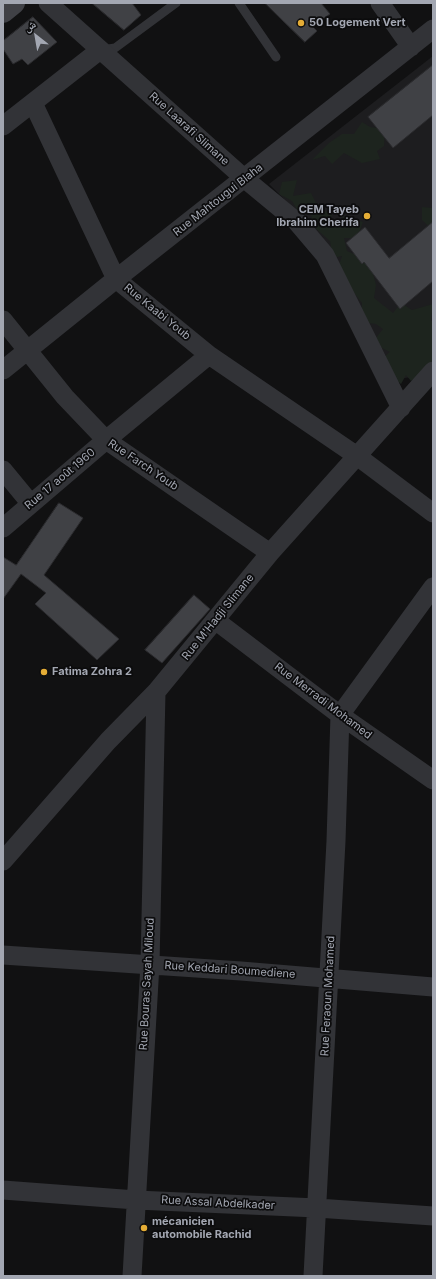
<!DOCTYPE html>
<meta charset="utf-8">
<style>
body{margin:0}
#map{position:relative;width:436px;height:1279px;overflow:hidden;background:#111112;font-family:Inter,"Noto Naskh Arabic",sans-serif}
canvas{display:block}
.frame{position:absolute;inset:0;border:4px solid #a3a7b2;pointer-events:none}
.north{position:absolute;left:16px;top:16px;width:40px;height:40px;-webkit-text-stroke:3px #0c0c0d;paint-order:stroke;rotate:329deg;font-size:11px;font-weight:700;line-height:16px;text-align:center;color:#a3a7b2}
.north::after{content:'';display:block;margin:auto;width:14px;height:18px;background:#a3a7b2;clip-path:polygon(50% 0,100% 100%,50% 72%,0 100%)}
</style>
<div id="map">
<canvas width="436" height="1279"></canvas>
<div class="frame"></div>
<div class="north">ش</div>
</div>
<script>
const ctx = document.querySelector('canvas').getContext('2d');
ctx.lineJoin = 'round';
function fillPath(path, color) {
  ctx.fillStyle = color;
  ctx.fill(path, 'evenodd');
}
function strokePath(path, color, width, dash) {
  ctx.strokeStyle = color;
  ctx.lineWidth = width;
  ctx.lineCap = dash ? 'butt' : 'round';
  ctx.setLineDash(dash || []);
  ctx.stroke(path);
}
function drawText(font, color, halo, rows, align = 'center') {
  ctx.font = font + ' Inter,sans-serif';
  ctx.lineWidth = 3.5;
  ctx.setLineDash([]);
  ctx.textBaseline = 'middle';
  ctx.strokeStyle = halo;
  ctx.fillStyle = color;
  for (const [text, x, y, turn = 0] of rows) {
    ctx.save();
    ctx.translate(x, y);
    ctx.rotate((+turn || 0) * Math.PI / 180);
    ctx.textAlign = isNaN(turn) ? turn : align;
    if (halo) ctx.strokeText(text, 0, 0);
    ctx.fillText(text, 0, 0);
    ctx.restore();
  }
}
fillPath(new Path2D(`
 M433,56V358L419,376L398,379L322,237L269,184Z`), '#1d1d1f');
fillPath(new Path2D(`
 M362,122L370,127L385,129L384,146L377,151L380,159L362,163L344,153L332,164L325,156L312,160L329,143L342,134H354Z
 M297,180L293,196L311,193L318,207L332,215L330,224L334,227L344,216L363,222L357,238H344L347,251L370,261L376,285L374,298L393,313L401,303L412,310L433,304L431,321H433V360L425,372L411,381L406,375L401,384L388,373L383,358L390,352L372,343L383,329L376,324L361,322L362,303L337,271L342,256L333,258L330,241L313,226L311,215L298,211L292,201L279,194L282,182Z
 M422,207L433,208V230L422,220Z`), '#1d241e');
const building = new Path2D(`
 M92,3H132L141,15L124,30Z
 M265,3H321L330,14L312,26L317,31L305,42Z
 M33,17L57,42L28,65L22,59L13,64L3,49V41Z
 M433,65V115L393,148L368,117Z
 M433,222V281L400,309L364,262L362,264L346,243L365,227L389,258Z
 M59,503L83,518L44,575L119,639L97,660L35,604L46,593L21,574L3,599V557L16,565Z
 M194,595L210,609L162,663L145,650Z`);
fillPath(building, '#404145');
strokePath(building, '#2b2b2e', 1);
strokePath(new Path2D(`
 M239,3L276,57
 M102,50L115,48L176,3`), '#323337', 9);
strokePath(new Path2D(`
 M48,3L245,179L297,222L325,255L401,408
 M380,3L411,47
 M33,103L116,279L209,355L357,456L433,513
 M3,126L100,50
 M3,320L65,397L106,440L270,553
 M3,370L116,279L433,29
 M3,470L31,504
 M3,528L106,440L209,355
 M215,620L340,715L433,780
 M3,861L108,741L156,692L270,553L433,371
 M3,955L241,971L433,987
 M3,1190L136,1200L317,1208L433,1216
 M132,1276L150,964L156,692
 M313,1276L336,841L340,715L433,587`), '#323337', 19);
strokePath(new Path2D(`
 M3,12L14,3`), '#404146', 22);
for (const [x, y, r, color] of [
 [301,23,4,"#e5ad36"],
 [367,216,4,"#e5ad36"],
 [44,672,4,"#e5ad36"],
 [144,1228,4,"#e5ad36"]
]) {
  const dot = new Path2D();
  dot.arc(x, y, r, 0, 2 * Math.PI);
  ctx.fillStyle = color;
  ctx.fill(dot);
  strokePath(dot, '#0c0c0d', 1.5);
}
drawText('bold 11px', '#a3a7b2', '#0c0c0d', [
 ["50 Logement Vert",309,23],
 ["CEM Tayeb",359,210,"right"],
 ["Ibrahim Cherifa",359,223,"right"],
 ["Fatima Zohra 2",52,672],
 ["mécanicien",152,1222],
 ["automobile Rachid",152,1235]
], 'left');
drawText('11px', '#a3a7b2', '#0c0c0d', [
 ["Rue Laarafi Slimane",189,129,42],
 ["Rue Mahtougui Blaha",218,200,-38],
 ["Rue Kaabi Youb",157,312,39],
 ["Rue Farch Youb",143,465,34],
 ["Rue 17 août 1960",60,479,-40],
 ["Rue M'Hadji Slimane",218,617,-51],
 ["Rue Merradi Mohamed",323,701,37],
 ["Rue Keddari Boumediene",230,970,4],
 ["Rue Bouras Sayah Miloud",147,984,-87],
 ["Rue Feraoun Mohamed",328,996,-87],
 ["Rue Assal Abdelkader",218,1203,3]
]);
</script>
